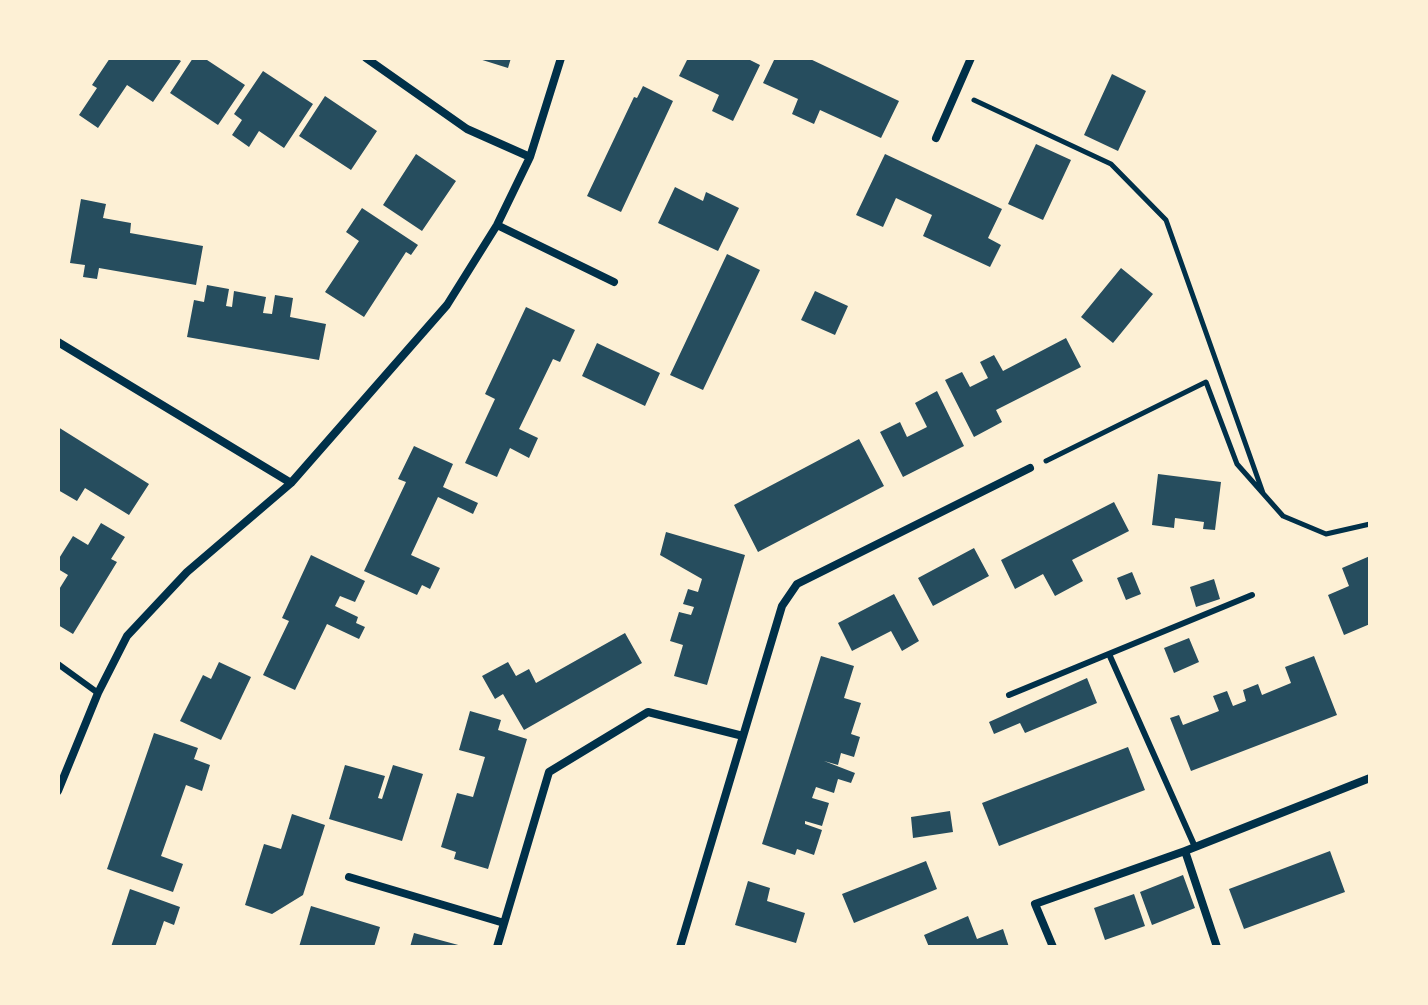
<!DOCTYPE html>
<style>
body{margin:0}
#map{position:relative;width:1428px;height:1005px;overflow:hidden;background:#fdf0d5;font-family:"Open Sans",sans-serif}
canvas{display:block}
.frame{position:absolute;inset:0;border:60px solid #fdf0d5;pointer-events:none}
</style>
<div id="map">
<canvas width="1428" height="1005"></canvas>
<div class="frame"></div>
</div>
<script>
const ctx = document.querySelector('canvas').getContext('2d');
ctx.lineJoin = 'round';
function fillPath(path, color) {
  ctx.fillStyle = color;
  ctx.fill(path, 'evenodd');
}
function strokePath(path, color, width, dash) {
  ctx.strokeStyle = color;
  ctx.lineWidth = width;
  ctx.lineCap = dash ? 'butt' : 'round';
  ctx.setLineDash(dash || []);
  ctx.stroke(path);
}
fillPath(new Path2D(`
 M110,58H176L181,61L153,102L127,85L98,128L79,115L97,88L92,85Z
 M193,58H204L245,85L218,125L170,93Z
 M476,58H511L508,68Z
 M688,58H746L760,65L733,121L712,111L719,95L679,76Z
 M775,58H808L899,101L881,138L820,110L814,124L792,114L798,99L763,83Z
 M263,71L313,104L284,148L259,131L249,147L232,135L242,120L234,114Z
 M1112,74L1146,91L1118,151L1084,135Z
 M643,86L673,101L621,212L587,196L634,97L637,98Z
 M325,96L377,131L351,170L299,136Z
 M1036,144L1071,160L1043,220L1008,204Z
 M416,154L456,181L422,231L383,205Z
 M885,154L1002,209L988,238L1001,245L990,267L923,236L932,215L896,198L883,227L856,215Z
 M675,187L703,201L706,192L739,208L718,251L658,223Z
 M81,199L106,204L103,218L131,223L130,233L203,246L196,285L99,268L97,279L83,277L85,265L70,263Z
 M362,208L418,245L411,255L406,252L364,317L325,292L359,241L346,232Z
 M727,254L760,270L703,390L670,375Z
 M1121,268L1153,294L1113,343L1081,317Z
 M207,285L229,289L226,306L232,307L234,291L266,297L263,313L272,314L275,295L293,298L290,317L326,324L319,360L187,337L194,300L204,302Z
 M815,291L848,306L835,335L801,320Z
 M526,307L575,330L560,362L553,359L519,429L538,438L529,458L510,448L497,477L465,463L495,399L485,394Z
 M1066,338L1081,367L996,410L1002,422L974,437L945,380L962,372L970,387L988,378L980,362L994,355L1003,371Z
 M597,343L660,373L645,406L582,376Z
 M937,391L964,446L903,477L880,432L900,422L907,437L927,427L915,403Z
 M58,427L149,484L129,515L85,488L77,501L58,490Z
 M859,439L884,486L758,552L734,505Z
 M414,446L453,464L443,487L478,503L473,514L438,497L411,555L440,568L430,589L422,585L417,595L364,571L406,482L398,479Z
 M1158,474L1221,482L1215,530L1203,529L1204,522L1175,518L1174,528L1152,525Z
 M1114,502L1129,531L1072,560L1083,581L1055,596L1043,574L1015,589L1001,560Z
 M101,523L125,537L111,559L117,562L73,634L58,625V591L68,575L58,569V560L73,536L88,545Z
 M666,532L745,555L707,685L674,676L683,645L670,641L679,612L691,615L694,607L683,604L688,589L698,592L702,579L660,555Z
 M974,548L989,576L933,606L918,578Z
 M311,555L365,581L355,602L340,596L335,606L358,617L356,623L365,627L359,639L327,624L295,690L263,675L289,621L282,618Z
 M1370,556V624L1344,635L1328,595L1349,586L1342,568Z
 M1132,572L1141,594L1126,600L1117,578Z
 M1214,579L1220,599L1196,607L1190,587Z
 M894,594L919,641L902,651L891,631L852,651L838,623Z
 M625,633L642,663L524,730L503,694L495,699L482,676L508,662L516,676L529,669L536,683Z
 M1189,638L1199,662L1174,673L1164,648Z
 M821,656L854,666L844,698L861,703L851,734L860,737L854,757L841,753L838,765L824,761L855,773L851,783L838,779L834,793L816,787L812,798L829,803L822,826L805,821V824L822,830L814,855L797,849L795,855L762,844Z
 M1314,656L1337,715L1191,771L1170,718L1179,715L1183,725L1219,711L1213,696L1227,691L1233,706L1246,701L1243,690L1258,684L1262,695L1291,683L1285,667Z
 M219,662L251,677L221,740L180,721L203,675L211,679Z
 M1087,678L1097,703L1025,733L1020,723L994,734L989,722Z
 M470,711L501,720L498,730L527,739L488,869L454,859L456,852L441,847L457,793L473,797L485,757L459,750Z
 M154,733L198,748L194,759L210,765L202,791L186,785L161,856L183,864L173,892L107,869Z
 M1128,747L1145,790L999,846L982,803Z
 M345,765L385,776L378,798L382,799L393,765L423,774L402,841L329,819Z
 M950,811L953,832L913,838L911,817Z
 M292,814L325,825L303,895L272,914L245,905L264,844L281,849Z
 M1330,851L1345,892L1244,929L1229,889Z
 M926,861L937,889L854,923L842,894Z
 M1183,875L1195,908L1152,925L1140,892Z
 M748,881L770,888L767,901L805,913L796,943L735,925Z
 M130,889L180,907L174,925L164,921L155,947H111Z
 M1134,894L1145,926L1105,940L1094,908Z
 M311,906L380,927L374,947H299Z
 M968,916L977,939L1003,929L1009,947H929L924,935Z
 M414,933L462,946V947H410Z`), '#264d5e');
strokePath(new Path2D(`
 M974,100L1111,164L1166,220L1263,493
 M1046,461L1206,382L1237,464L1283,516L1326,534L1370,524`), '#003049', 5);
strokePath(new Path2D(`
 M1109,654L1195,847
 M58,664L98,693
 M1009,695L1252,595`), '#003049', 6);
strokePath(new Path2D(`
 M366,58L467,129L530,157
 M936,138L971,58
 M497,225L614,282
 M58,342L291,483
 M58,791L98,693L127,636L187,572L291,483L447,305L497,225L530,157L561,58
 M349,877L504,923
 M497,947L549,772L648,712L743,736
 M680,947L782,606L797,584L1030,468
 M1053,947L1035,904L1185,851
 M1217,947L1185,851L1370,778`), '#003049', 8);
</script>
